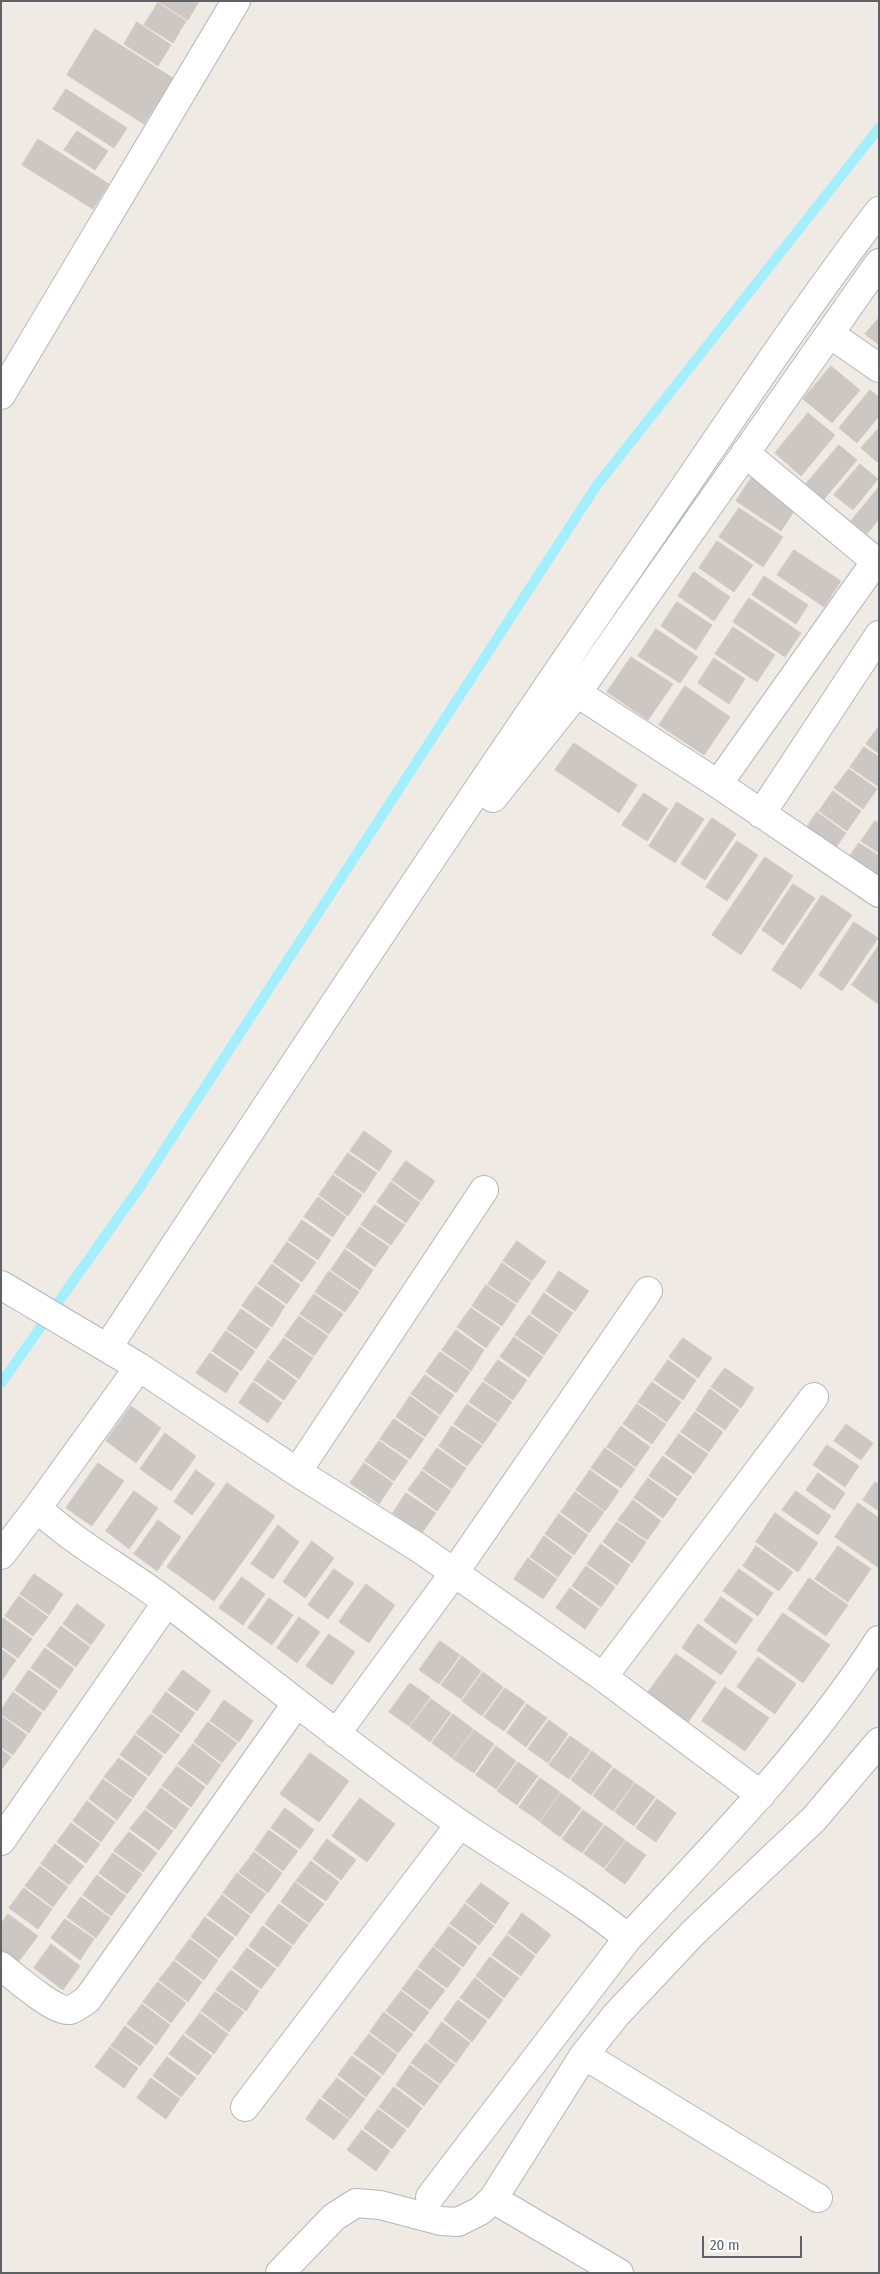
<!DOCTYPE html>
<style>
body{margin:0}
#map{position:relative;width:880px;height:2274px;overflow:hidden;background:#efeae4;font-family:"Fira Sans Condensed",sans-serif}
canvas{display:block}
.frame{position:absolute;inset:0;border:2px solid #5c6265;pointer-events:none}
.scale{position:absolute;left:702px;top:2236px;width:100px;height:22px;box-sizing:border-box;border:2px solid #5c6265;border-top:0;padding-left:6px;font-size:15px;line-height:18px;white-space:nowrap;color:#5c6265;-webkit-text-stroke:4px #fff;paint-order:stroke}
</style>
<div id="map">
<canvas width="880" height="2274"></canvas>
<div class="frame"></div>
<div class="scale">20 m</div>
</div>
<script>
const ctx = document.querySelector('canvas').getContext('2d');
ctx.lineJoin = 'round';
function strokePath(path, color, width, dash) {
  ctx.strokeStyle = color;
  ctx.lineWidth = width;
  ctx.lineCap = dash ? 'butt' : 'round';
  ctx.setLineDash(dash || []);
  ctx.stroke(path);
}
function fillPath(path, color) {
  ctx.fillStyle = color;
  ctx.fill(path, 'evenodd');
}
strokePath(new Path2D(`
 M1,1383L140,1187L597,485L879,128`), '#a4efff', 10);
const building = new Path2D(`
 M158,1H199L188,20Z
 M158,3L186,21L173,43L144,25Z
 M137,22L171,45L158,66L124,44Z
 M95,29L173,78L144,124L67,75Z
 M66,89L127,128L114,148L53,109Z
 M77,131L108,151L95,170L64,150Z
 M38,139L109,184L93,209L22,165Z
 M879,318V345L865,334Z
 M831,366L860,390L832,423L803,399Z
 M870,390L879,397V416L857,443L839,428Z
 M808,413L835,435L801,476L775,453Z
 M879,428V460L877,462L861,448Z
 M839,445L857,460L824,499L806,484Z
 M860,464L878,479L853,510L834,495Z
 M754,474L799,504L781,531L736,501Z
 M879,487V519L867,534L851,521Z
 M739,508L783,537L763,567L719,537Z
 M717,541L753,565L734,592L699,568Z
 M794,550L841,581L824,607L777,575Z
 M694,572L730,597L714,621L678,596Z
 M764,576L808,605L796,624L752,595Z
 M749,598L801,633L785,657L733,622Z
 M677,602L712,625L696,650L661,626Z
 M733,627L775,655L757,682L715,654Z
 M656,629L698,657L680,683L638,656Z
 M631,657L673,684L648,720L607,692Z
 M714,658L745,679L729,704L698,683Z
 M685,686L730,717L704,755L659,725Z
 M879,726V754L866,744Z
 M574,743L637,785L619,813L555,770Z
 M864,747L879,757V787L850,767Z
 M849,769L877,789L863,809L834,788Z
 M833,791L861,811L847,831L819,811Z
 M644,793L668,809L647,841L622,825Z
 M677,802L704,819L675,863L649,846Z
 M817,812L846,833L832,853L803,833Z
 M712,818L736,834L705,880L681,864Z
 M875,821L879,823V853L861,841Z
 M737,841L758,855L727,901L706,887Z
 M859,843L879,856V877L845,863Z
 M765,857L793,876L741,955L712,935Z
 M793,884L815,898L783,945L762,930Z
 M822,895L852,915L801,989L772,970Z
 M854,922L878,938L842,991L819,975Z
 M879,945V1003L878,1004L852,985Z
 M364,1131L392,1151L379,1171L350,1151Z
 M348,1153L377,1173L364,1193L334,1173Z
 M406,1161L435,1181L421,1201L392,1180Z
 M333,1175L362,1195L348,1216L319,1195Z
 M391,1182L420,1203L406,1223L377,1202Z
 M318,1197L346,1217L333,1237L304,1217Z
 M375,1205L405,1225L391,1245L361,1225Z
 M302,1220L331,1240L318,1260L288,1240Z
 M360,1227L389,1247L375,1267L346,1247Z
 M517,1241L546,1262L532,1281L503,1261Z
 M287,1242L316,1262L302,1282L273,1262Z
 M345,1249L373,1270L360,1290L331,1270Z
 M502,1263L531,1283L517,1303L488,1284Z
 M272,1264L300,1285L287,1304L258,1284Z
 M329,1271L359,1292L345,1312L315,1292Z
 M559,1271L589,1291L575,1311L546,1291Z
 M486,1285L516,1305L502,1326L472,1306Z
 M256,1286L285,1306L272,1327L242,1306Z
 M544,1293L573,1313L559,1333L531,1313Z
 M314,1294L343,1314L329,1334L300,1314Z
 M471,1308L500,1328L486,1348L457,1327Z
 M241,1309L270,1329L256,1349L227,1329Z
 M529,1315L558,1335L544,1355L515,1335Z
 M299,1316L328,1336L314,1356L285,1336Z
 M456,1330L484,1350L471,1371L442,1350Z
 M226,1331L255,1351L241,1371L212,1351Z
 M514,1337L543,1357L529,1377L500,1357Z
 M284,1338L313,1358L299,1379L269,1358Z
 M683,1338L712,1358L698,1378L669,1357Z
 M440,1352L470,1372L456,1393L426,1372Z
 M210,1353L239,1373L226,1393L196,1373Z
 M268,1360L297,1381L284,1400L254,1380Z
 M498,1360L527,1380L513,1400L484,1380Z
 M668,1360L696,1380L683,1400L654,1380Z
 M725,1368L754,1388L741,1408L711,1387Z
 M425,1375L454,1395L440,1415L411,1394Z
 M253,1382L282,1403L268,1423L239,1403Z
 M483,1382L512,1402L498,1422L469,1402Z
 M652,1382L681,1402L667,1422L638,1402Z
 M710,1389L739,1410L725,1430L696,1410Z
 M410,1396L439,1417L425,1437L396,1417Z
 M467,1404L497,1424L483,1444L454,1424Z
 M637,1404L666,1424L652,1444L623,1424Z
 M131,1406L161,1428L136,1463L106,1441Z
 M695,1412L723,1432L709,1452L681,1432Z
 M394,1419L424,1439L410,1459L380,1439Z
 M846,1424L873,1443L861,1460L834,1441Z
 M452,1426L482,1446L467,1466L439,1446Z
 M621,1426L650,1447L636,1467L607,1447Z
 M165,1433L196,1456L171,1491L140,1469Z
 M679,1434L708,1454L694,1474L665,1454Z
 M379,1441L408,1461L394,1481L365,1461Z
 M827,1445L859,1466L845,1487L813,1465Z
 M437,1448L466,1468L452,1489L423,1469Z
 M605,1448L635,1469L621,1488L591,1468Z
 M663,1456L692,1477L678,1496L649,1476Z
 M98,1463L124,1481L92,1526L66,1508Z
 M364,1463L393,1483L379,1504L350,1483Z
 M196,1470L215,1484L192,1515L174,1502Z
 M590,1470L619,1491L605,1511L576,1490Z
 M422,1471L451,1491L437,1511L408,1490Z
 M818,1473L845,1493L834,1510L806,1490Z
 M648,1478L677,1499L663,1518L634,1498Z
 M875,1482L879,1485V1511L863,1500Z
 M227,1483L275,1516L214,1601L167,1567Z
 M134,1491L158,1508L129,1549L106,1531Z
 M796,1491L831,1516L818,1535L782,1510Z
 M575,1492L604,1512L589,1533L561,1512Z
 M406,1493L436,1513L422,1533L393,1513Z
 M633,1500L661,1521L647,1540L618,1520Z
 M858,1503L879,1518V1568L835,1537Z
 M775,1513L818,1543L798,1572L756,1542Z
 M559,1514L588,1535L574,1555L545,1534Z
 M158,1520L181,1537L157,1571L134,1554Z
 M617,1522L646,1542L632,1563L603,1542Z
 M278,1525L299,1542L273,1579L251,1564Z
 M544,1536L572,1557L558,1577L530,1557Z
 M312,1541L334,1558L305,1598L283,1582Z
 M601,1544L630,1565L617,1585L587,1564Z
 M756,1546L793,1572L779,1591L743,1566Z
 M838,1546L871,1569L848,1602L815,1579Z
 M528,1558L557,1579L543,1599L514,1579Z
 M586,1566L615,1587L601,1607L572,1586Z
 M334,1569L354,1583L328,1619L308,1605Z
 M739,1569L773,1593L758,1616L723,1591Z
 M34,1574L63,1594L49,1615L20,1594Z
 M242,1577L265,1594L243,1625L219,1608Z
 M809,1578L848,1605L826,1636L788,1609Z
 M366,1584L395,1605L369,1643L339,1622Z
 M570,1588L599,1609L585,1629L556,1608Z
 M19,1596L48,1617L33,1636L5,1616Z
 M721,1597L753,1619L736,1644L704,1621Z
 M269,1598L293,1615L272,1645L248,1628Z
 M77,1604L105,1625L91,1645L63,1624Z
 M783,1613L830,1645L803,1683L757,1650Z
 M299,1617L320,1632L297,1663L277,1648Z
 M3,1618L32,1639L18,1658L1,1646V1621Z
 M698,1624L737,1652L721,1675L682,1648Z
 M61,1626L90,1647L76,1667L47,1646Z
 M329,1634L355,1652L332,1685L306,1666Z
 M440,1641L460,1655L439,1684L419,1670Z
 M45,1648L74,1669L60,1689L31,1668Z
 M1,1649L16,1660L2,1680H1Z
 M676,1654L716,1682L682,1731L641,1702Z
 M462,1656L481,1671L461,1699L441,1685Z
 M758,1657L796,1684L775,1714L737,1687Z
 M29,1670L58,1691L44,1711L15,1690Z
 M183,1670L211,1691L197,1711L168,1690Z
 M483,1672L503,1687L482,1716L462,1701Z
 M410,1683L430,1697L409,1726L389,1712Z
 M725,1687L769,1718L745,1751L702,1721Z
 M505,1688L525,1702L504,1731L484,1717Z
 M13,1692L42,1713L29,1733L1,1714V1710Z
 M166,1692L195,1713L181,1733L152,1712Z
 M431,1699L451,1713L430,1742L410,1727Z
 M224,1700L253,1721L239,1742L210,1721Z
 M527,1704L547,1718L526,1747L507,1733Z
 M151,1714L180,1735L165,1754L136,1733Z
 M453,1714L473,1729L452,1758L432,1743Z
 M1,1716L27,1735L13,1755L1,1747Z
 M549,1720L568,1734L548,1763L528,1749Z
 M208,1722L237,1743L222,1763L194,1742Z
 M474,1730L494,1744L474,1773L453,1759Z
 M135,1735L163,1756L149,1776L120,1755Z
 M570,1736L590,1750L569,1779L549,1765Z
 M193,1744L221,1765L207,1785L178,1764Z
 M496,1746L516,1761L496,1789L476,1775Z
 M1,1749L11,1757L1,1770Z
 M592,1751L612,1766L591,1795L571,1780Z
 M310,1753L349,1781L319,1822L280,1794Z
 M119,1758L147,1778L133,1798L104,1777Z
 M518,1762L538,1776L517,1805L497,1791Z
 M177,1766L205,1787L191,1807L162,1786Z
 M614,1768L634,1782L613,1811L593,1796Z
 M540,1778L560,1792L539,1821L519,1807Z
 M103,1779L132,1800L117,1820L89,1799Z
 M635,1783L655,1797L634,1826L615,1812Z
 M161,1788L189,1809L175,1829L146,1808Z
 M561,1793L581,1808L560,1837L540,1822Z
 M360,1798L395,1824L367,1862L332,1836Z
 M657,1799L676,1813L656,1842L636,1828Z
 M87,1801L115,1822L101,1842L73,1821Z
 M285,1808L314,1830L300,1849L271,1828Z
 M145,1810L173,1831L159,1850L130,1829Z
 M583,1810L603,1824L582,1853L562,1839Z
 M71,1823L100,1844L86,1863L57,1842Z
 M605,1825L625,1840L604,1868L584,1854Z
 M269,1830L298,1851L283,1871L255,1850Z
 M129,1832L157,1853L143,1872L114,1851Z
 M327,1839L356,1860L341,1880L313,1859Z
 M626,1841L646,1855L625,1884L605,1870Z
 M55,1844L84,1866L69,1885L41,1864Z
 M254,1852L282,1873L268,1893L239,1872Z
 M113,1853L142,1874L127,1894L99,1873Z
 M311,1861L339,1882L326,1901L296,1881Z
 M40,1866L68,1887L53,1907L25,1886Z
 M237,1873L266,1894L251,1914L223,1893Z
 M97,1875L126,1896L111,1916L83,1895Z
 M295,1882L324,1904L309,1923L281,1902Z
 M481,1883L509,1903L495,1924L466,1902Z
 M24,1888L52,1909L38,1929L9,1908Z
 M222,1895L250,1916L236,1936L207,1915Z
 M81,1897L110,1918L96,1938L67,1917Z
 M279,1904L308,1925L293,1945L265,1924Z
 M465,1904L494,1926L479,1945L450,1924Z
 M522,1913L551,1935L536,1954L508,1933Z
 M8,1914L38,1936L16,1965L1,1954V1924Z
 M205,1917L234,1938L219,1958L191,1937Z
 M65,1919L94,1939L80,1960L51,1938Z
 M263,1926L292,1947L278,1967L249,1946Z
 M449,1926L477,1947L463,1967L434,1946Z
 M507,1935L535,1956L521,1976L492,1955Z
 M190,1939L218,1960L204,1980L175,1959Z
 M51,1944L80,1966L63,1990L34,1968Z
 M433,1947L461,1969L447,1988L418,1967Z
 M247,1948L276,1969L261,1989L233,1968Z
 M490,1957L519,1978L504,1998L476,1976Z
 M174,1961L202,1982L188,2002L159,1980Z
 M417,1969L445,1990L430,2010L402,1989Z
 M231,1970L259,1991L246,2011L216,1990Z
 M475,1978L503,2000L489,2019L460,1998Z
 M158,1982L186,2003L171,2023L143,2002Z
 M401,1991L429,2012L414,2032L386,2011Z
 M215,1992L244,2012L229,2032L201,2011Z
 M458,2000L487,2021L472,2042L444,2020Z
 M142,2004L170,2025L156,2045L127,2024Z
 M384,2012L413,2034L398,2053L370,2032Z
 M200,2013L228,2034L214,2054L185,2033Z
 M442,2022L470,2043L456,2063L428,2042Z
 M125,2026L154,2047L140,2066L111,2046Z
 M369,2034L397,2055L383,2075L354,2054Z
 M183,2035L212,2056L198,2075L169,2054Z
 M426,2043L455,2065L440,2084L411,2063Z
 M110,2047L138,2068L124,2088L95,2067Z
 M352,2056L381,2077L366,2097L338,2075Z
 M167,2057L196,2078L181,2097L153,2076Z
 M410,2065L439,2086L424,2106L396,2085Z
 M151,2078L180,2099L166,2119L137,2098Z
 M337,2078L365,2099L350,2119L322,2097Z
 M394,2087L422,2108L408,2128L379,2107Z
 M320,2099L349,2120L334,2140L306,2119Z
 M378,2109L406,2130L392,2149L364,2128Z
 M362,2130L390,2151L376,2171L347,2150Z`);
fillPath(building, '#ccc7c3');
strokePath(building, '#d4cac2', 1);
const minor = new Path2D(`
 M830,334L879,368
 M1,395L236,1
 M745,453L879,564
 M577,693L718,784L879,893
 M718,784L876,561
 M493,798L577,693L879,263
 M761,814L879,635
 M1,1285L139,1367L37,1508C77,1545 125,1570 168,1603C265,1677 359,1754 460,1824C516,1862 575,1895 628,1938C717,1843 808,1750 879,1640
 M108,1347C286,1076 465,805 649,539C725,429 798,317 879,211
 M139,1367L297,1472L419,1548L603,1677L761,1795
 M297,1472L484,1190
 M1,1555L37,1508
 M603,1677L814,1397
 M336,1734L454,1573L648,1291
 M1,1841L167,1602
 M1,1966C14,1976 55,2013 70,2010C76,2008 82,2003 87,2000L296,1704
 M584,2055L818,2198
 M245,2107L460,1824
 M430,2197L628,1938
 M493,2199L619,2273
 M280,2273L334,2217L356,2203L380,2205L441,2221L458,2222L480,2211L493,2199L584,2055L616,2015L693,1933L814,1819L879,1742`);
strokePath(minor, '#b2b7b9', 30);
strokePath(minor, '#fff', 28);
</script>
